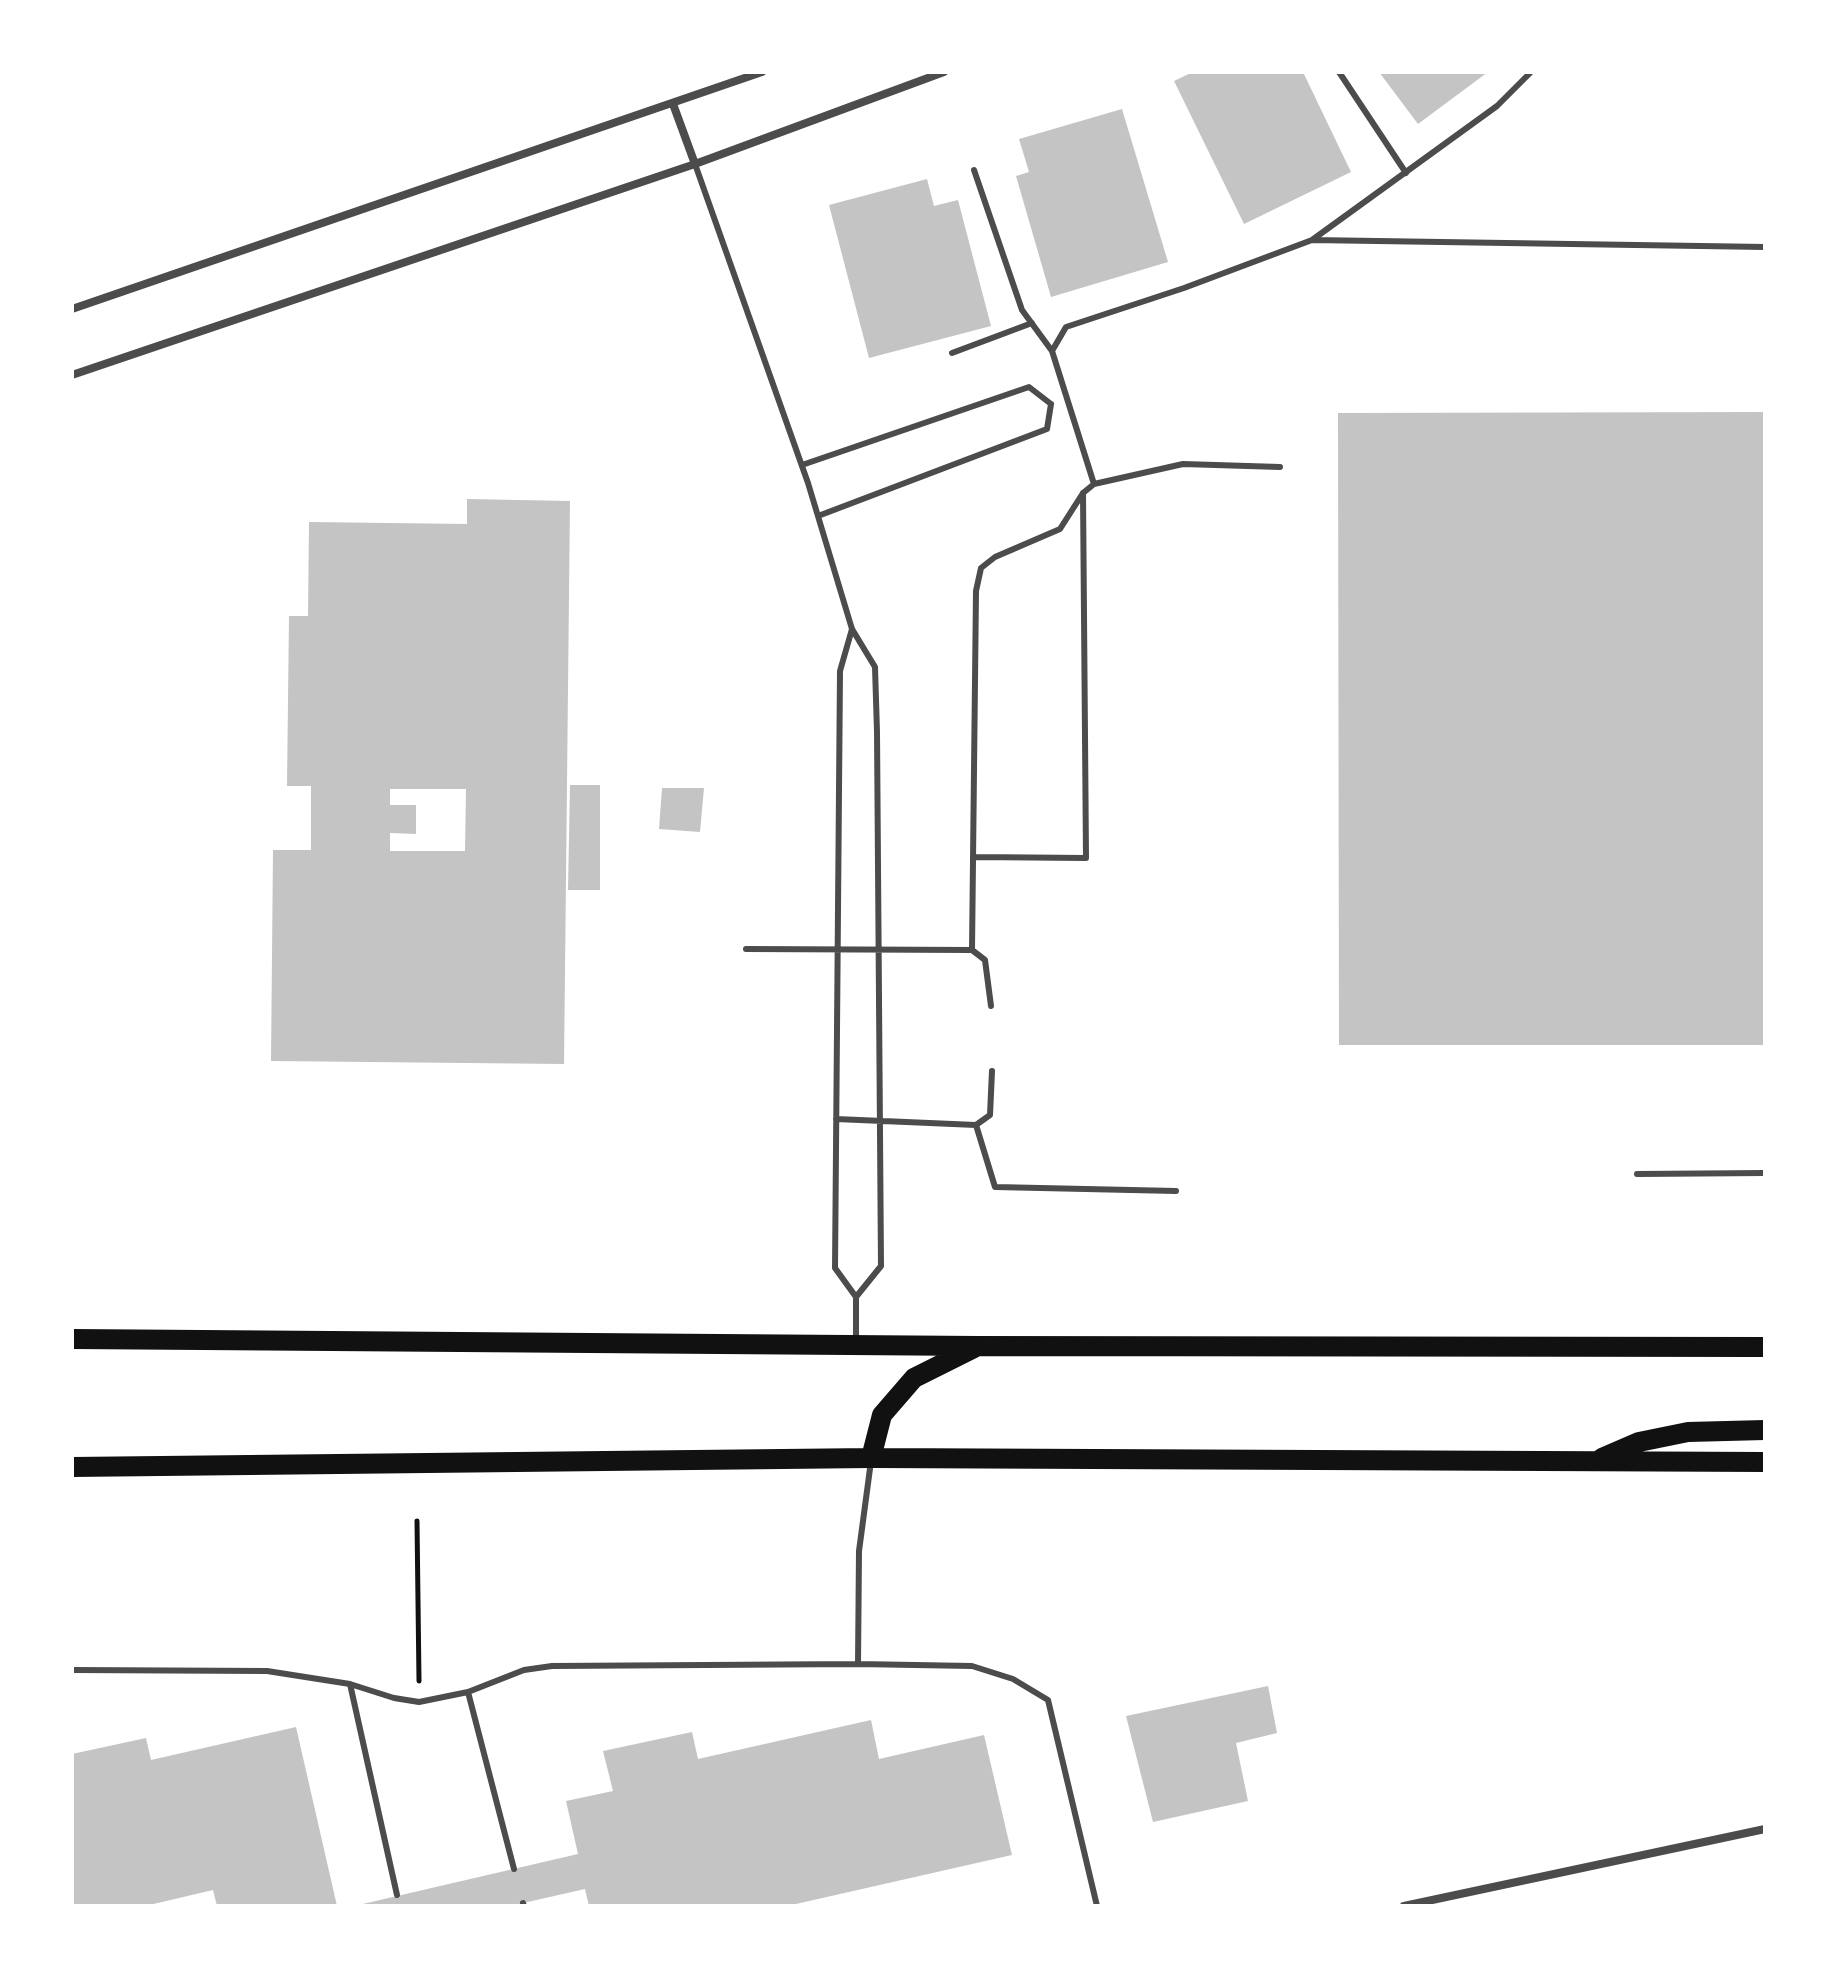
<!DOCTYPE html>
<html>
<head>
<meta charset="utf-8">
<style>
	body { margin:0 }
	#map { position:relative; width:1837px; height:1978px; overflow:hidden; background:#fff; font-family:"Work Sans",sans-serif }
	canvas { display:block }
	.frame { position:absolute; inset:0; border:74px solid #fff; pointer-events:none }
</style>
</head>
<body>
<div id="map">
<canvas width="1837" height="1978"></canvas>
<div class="frame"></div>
</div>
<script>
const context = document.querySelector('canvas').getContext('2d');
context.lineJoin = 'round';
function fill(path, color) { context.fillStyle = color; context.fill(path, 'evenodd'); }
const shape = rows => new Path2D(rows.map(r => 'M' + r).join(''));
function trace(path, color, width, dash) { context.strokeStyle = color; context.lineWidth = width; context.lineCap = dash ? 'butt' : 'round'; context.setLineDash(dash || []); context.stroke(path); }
fill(shape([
	[1193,72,1303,72,1351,172,1244,224,1174,81],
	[1379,72,1488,72,1418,124],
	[1122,109,1168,262,1051,297,1016,176,1029,172,1019,139],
	[927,179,934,206,958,200,991,326,869,358,829,205],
	[1765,412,1765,1045,1339,1045,1338,413],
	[467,499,570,501,564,1064,271,1061,273,850,311,850,311,786,287,786,289,616,308,616,309,522,467,524],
	[390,789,466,789,465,851,390,851,390,833,416,834,416,805,390,805],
	[570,785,600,785,600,890,568,890],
	[662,788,704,788,700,832,659,829],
	[1268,1686,1277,1733,1236,1743,1248,1801,1153,1822,1126,1716],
	[871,1720,879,1759,984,1735,1012,1855,787,1906,589,1906,585,1889,510,1906,354,1906,578,1854,566,1801,613,1791,603,1751,692,1732,698,1759],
	[296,1727,337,1906,217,1906,213,1890,145,1906,72,1906,72,1754,146,1738,151,1760]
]), '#c4c4c4');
trace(shape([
	[417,1521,419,1681]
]), '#111', 5);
trace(shape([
	[1339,72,1406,173],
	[695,164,808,483,852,629,875,667,877,732,881,1266,856,1297],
	[974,170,1022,310,1052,351],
	[1312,240,1765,247],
	[952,353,1032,323],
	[802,465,1029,387,1051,404],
	[1280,467,1183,464,1094,484,1052,351,1066,327,1184,288,1312,240,1497,106,1531,72],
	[818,516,1047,429,1051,404],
	[852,629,840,671,835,1268,856,1297,856,1341],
	[974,857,1086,858,1083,493],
	[746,949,972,950,985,960,991,1006],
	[972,950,976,591,981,568,995,557,1060,529,1083,493,1094,484],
	[836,1119,976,1125,990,1115,992,1071],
	[976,1125,995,1187,1176,1191],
	[1637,1174,1765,1173],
	[858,1664,859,1551,871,1461],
	[72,1670,267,1671,350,1684,394,1698,419,1702,468,1692,524,1670,552,1666,858,1664,972,1666,1013,1679,1048,1700,1097,1906],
	[350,1684,397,1895],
	[468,1692,514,1869],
	[523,1903,524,1906]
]), '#4c4c4c', 6);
trace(shape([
	[673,104,695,164],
	[72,309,762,72],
	[72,375,695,164,944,72],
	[1404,1906,1765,1829]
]), '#4c4c4c', 8);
trace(shape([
	[72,1339,978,1346,1765,1347],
	[871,1458,882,1415,914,1378,974,1348],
	[1602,1458,1639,1442,1688,1432,1765,1430],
	[72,1467,871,1458,1765,1462]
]), '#111', 20);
</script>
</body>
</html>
